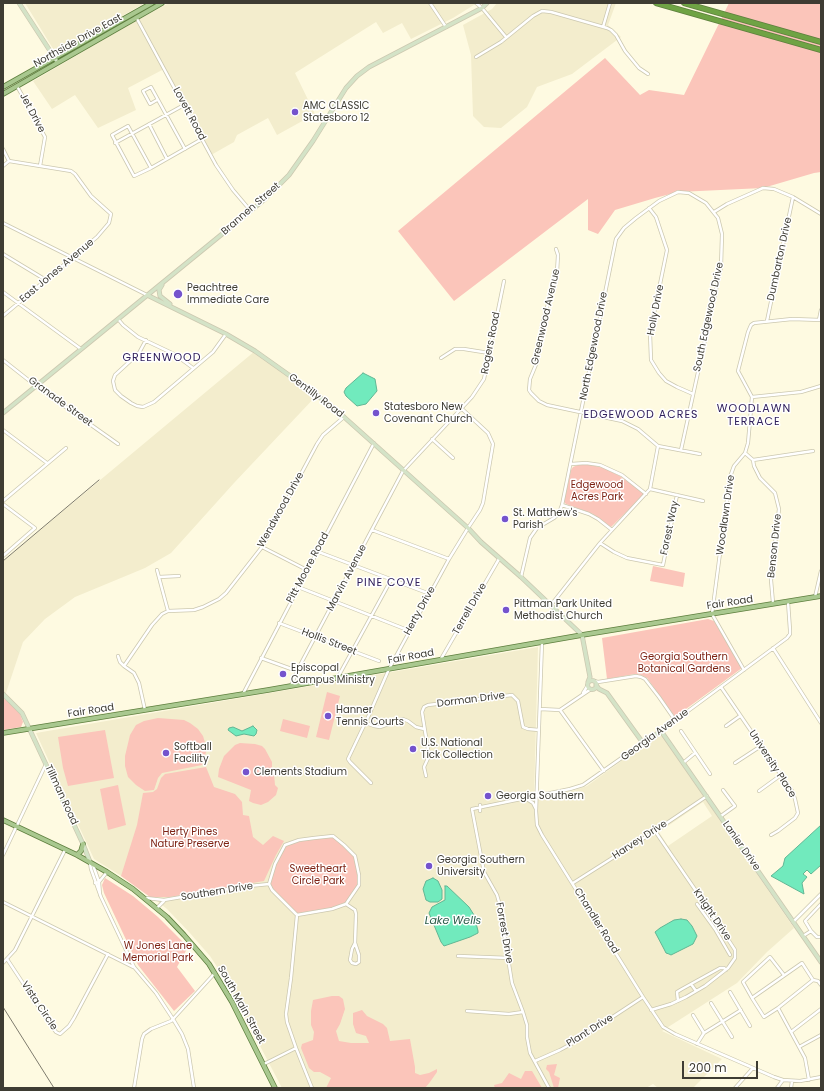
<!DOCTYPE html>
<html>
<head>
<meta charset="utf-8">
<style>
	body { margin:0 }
	#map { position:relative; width:824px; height:1091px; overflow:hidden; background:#fefae1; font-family:Poppins,sans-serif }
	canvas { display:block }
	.frame { position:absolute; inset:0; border:4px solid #3e3c33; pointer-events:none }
	.scale { position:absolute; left:682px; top:1061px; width:76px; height:18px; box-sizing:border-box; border:2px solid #3e3c33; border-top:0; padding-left:5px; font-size:12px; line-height:14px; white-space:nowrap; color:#3e3c33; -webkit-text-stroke:3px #fff; paint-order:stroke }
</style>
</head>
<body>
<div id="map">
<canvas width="824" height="1091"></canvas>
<div class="frame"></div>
<div class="scale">200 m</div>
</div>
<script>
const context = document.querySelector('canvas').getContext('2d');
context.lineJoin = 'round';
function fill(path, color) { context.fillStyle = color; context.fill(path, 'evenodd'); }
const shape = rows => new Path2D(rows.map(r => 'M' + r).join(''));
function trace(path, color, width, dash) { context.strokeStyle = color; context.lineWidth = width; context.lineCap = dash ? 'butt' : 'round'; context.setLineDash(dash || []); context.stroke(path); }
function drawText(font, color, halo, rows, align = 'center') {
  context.font = font + ' Poppins,sans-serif'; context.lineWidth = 3; context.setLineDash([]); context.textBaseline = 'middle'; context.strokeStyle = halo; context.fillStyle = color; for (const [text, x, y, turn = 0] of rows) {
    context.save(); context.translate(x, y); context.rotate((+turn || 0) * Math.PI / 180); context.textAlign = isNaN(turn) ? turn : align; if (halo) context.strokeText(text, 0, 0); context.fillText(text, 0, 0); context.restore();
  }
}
fill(shape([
	[25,3,145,3,59,52,55,52],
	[169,3,477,3,453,18,411,39,402,23,383,33,376,22,295,73,315,114,277,135,268,118,237,135,234,142,211,155,164,69,128,88,136,110,98,128,75,95,52,109,33,81,132,23],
	[497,3,616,3,608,25,621,37,572,74,537,87,527,107,501,128,484,127,473,116,471,55,463,25,492,9],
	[255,351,317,395,234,483,171,553,145,568,75,597,45,619,23,642,5,696,3,694,3,561],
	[538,647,534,798,572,791,587,786,660,733,794,928,767,952,737,983,662,1031,722,1059,693,1088,658,1088,653,1084,646,1088,282,1088,225,979,210,956,189,932,167,909,142,889,94,859,36,733],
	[703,802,712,816,668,846,659,832]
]), '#f3edcd');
fill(shape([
	[729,3,821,3,821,172,814,173,763,188,678,192,655,198,615,210,598,234,588,230,588,199,454,301,398,231,605,58,640,95,649,90,684,95],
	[578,465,591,465,604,468,620,476,642,492,644,494,643,496,611,527,593,514,566,504,564,502,571,470,573,467],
	[653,566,685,573,683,587,650,581],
	[708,619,714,621,742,668,675,717,647,678,641,675,635,674,607,679,602,638],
	[327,692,340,696,329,740,316,737],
	[3,698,10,703,20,714,23,722,21,727,3,730],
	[158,718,184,720,190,723,198,729,203,736,207,749,202,765,162,773,158,778,154,790,145,791,136,785,128,777,125,766,125,756,130,735,136,725,144,721],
	[283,719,310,726,307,738,280,731],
	[105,730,114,778,68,786,63,768,58,737],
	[240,743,255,744,262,746,265,749,272,762,272,770,274,774,275,785,278,788,276,795,268,802,261,805,253,803,249,801,251,790,218,777,219,769,224,756,235,745],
	[206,767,214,787,235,794,242,802,243,815,249,816,253,837,263,845,273,836,284,841,276,855,264,881,170,897,150,897,121,876,137,825,143,793,153,792,157,789,161,778,165,774],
	[118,785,126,825,108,830,100,789],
	[333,836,351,851,357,862,359,885,346,904,332,909,297,915,272,890,269,884,272,873,285,845,299,840],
	[105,878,133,896,158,917,188,947,177,967,195,991,174,1011,138,965,104,893,102,885],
	[332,996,339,996,343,999,345,1009,340,1024,336,1031,339,1041,351,1043,369,1043,366,1036,356,1033,353,1024,353,1013,362,1010,367,1016,383,1024,387,1028,390,1041,410,1039,415,1067,415,1073,420,1075,429,1073,437,1069,437,1072,430,1082,425,1088,326,1088,331,1078,320,1072,314,1072,309,1068,301,1048,302,1044,313,1040,314,1032,311,1025,311,1011,313,1000],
	[557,1064,554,1075,560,1078,558,1088,554,1088,549,1072,546,1069,547,1065],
	[525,1071,532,1071,542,1088,495,1088,494,1085,502,1083,509,1073,521,1079]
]), '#fbc5ba');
const water = shape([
	[363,373,375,379,377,391,366,404,357,406,346,396,344,392,346,388,363,373],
	[253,726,257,730,256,734,254,736,244,734,236,736,228,730,229,728,233,727,242,731,253,726],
	[821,825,821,865,811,874,807,870,803,874,807,877,802,883,804,894,771,876,783,866,785,858,821,825],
	[433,878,438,881,442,890,442,899,438,902,430,902,426,900,423,889,426,881,433,878],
	[445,886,447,886,469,907,474,915,478,931,478,933,470,937,444,946,441,942,429,913,432,907,445,900,445,886],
	[681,919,687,920,692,926,697,936,693,944,671,955,669,954,666,953,664,949,655,932,660,928,674,920,681,919]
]);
fill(water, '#71eabd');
trace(water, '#62b694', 1);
const street = shape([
	[430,3,446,27],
	[476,3,482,8,506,37],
	[136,17,216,165,233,190,250,210],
	[603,27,610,3],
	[476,57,501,42,533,16,542,11,551,12,607,28,611,30,616,35,625,51,639,68,648,74],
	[17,86,45,137,40,166],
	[157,100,150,104,143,91,151,87,185,149],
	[149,124,167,159],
	[115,143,184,105],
	[3,149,9,161],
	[3,166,9,161],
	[151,168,128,126,112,135,134,176,151,168,202,139],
	[649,208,656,217,667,250,650,333,651,360,659,373,666,381,677,387,693,394],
	[714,212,727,204,763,188,774,189,793,197,821,214],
	[3,223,147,295],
	[556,249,558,255,557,272,542,325,537,362,530,379,529,390,531,393,539,401,547,405,622,421,638,429,658,446,700,454],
	[3,254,46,280],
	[3,292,81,349],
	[3,316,97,237,109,223,111,214,91,196,75,174,71,171,9,161],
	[118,319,123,325,138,337,174,354,193,368],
	[819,320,821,310],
	[821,320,792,319,754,323,751,325,748,332,738,371,752,397,801,392,821,386],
	[767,321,793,197],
	[146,340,139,353,115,375,113,381,115,390,121,396,131,403,137,406,143,407,154,402,213,352,226,334],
	[441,358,455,349,464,349,489,353],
	[3,360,36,386,118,444],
	[3,430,47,463],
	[432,439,453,458],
	[745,453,753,460,754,466,760,478,775,493,779,509,771,580,773,603],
	[753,460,813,451],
	[571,464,586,463,600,465,622,475,646,494],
	[650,489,703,501],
	[3,501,66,448],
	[3,504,35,528,3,556],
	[562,505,589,514,598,519,612,530],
	[372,530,449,559],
	[600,543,614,552,627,558,663,565,677,495],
	[262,547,307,570],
	[316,551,430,594],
	[157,570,168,611],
	[159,577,179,576],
	[521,577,530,538,537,528,554,518,559,513,562,505,616,239,624,228,636,218,659,201,678,192,689,193,706,203,718,218,722,234,721,267,681,450],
	[298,587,410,631],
	[815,597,821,571],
	[551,605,600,543,650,489,658,446],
	[279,623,379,661],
	[542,642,536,811,537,825,542,835,643,997,663,1027,675,1034,774,1077,783,1080,800,1081,821,1077],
	[773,648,821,723],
	[118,656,120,662,124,666,134,673,139,683,145,710],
	[261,658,297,671],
	[441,659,499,559],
	[124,666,152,625,162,614,168,611,194,610,203,607,219,599,226,593,262,547,317,444,323,435,344,417],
	[744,670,712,614,730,477,734,466,745,453,748,443,752,397],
	[338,677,391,580],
	[594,681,598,682,636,676,641,677,645,679,659,697,675,720],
	[291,686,297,671,403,471,472,397,484,379,504,281],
	[721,687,781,775,792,791,795,799,798,813,795,818,778,831,771,835],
	[583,693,588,685],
	[243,694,374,443],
	[540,709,560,710],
	[560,710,604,771],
	[560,710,591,689],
	[366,723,374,726,380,727,403,719,408,721,416,727,424,729],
	[726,726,740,716],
	[661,731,787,638,790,634,790,630,788,602],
	[681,731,710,774],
	[683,763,695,753],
	[735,763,761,746],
	[426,776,424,767,429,756,422,712,424,707,428,705,512,695,518,701,523,727,528,729,539,730],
	[371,783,350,762,348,759,369,715,389,669,449,559,468,528,480,510,483,503,493,444,488,433,461,408],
	[759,791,781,775],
	[525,798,533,803,536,809],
	[480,805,480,811],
	[721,816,735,806,723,790],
	[3,855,46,764],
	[90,863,91,869,101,897,134,967,156,993,173,1019,215,973],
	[93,865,99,882,100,895],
	[95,883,99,882,107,872],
	[573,883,655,831,707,796],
	[146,898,164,900,240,887,269,884],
	[3,902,133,967],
	[346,904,355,910,356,914,355,943,352,949,350,960,352,963,356,964,359,962,359,955,355,943],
	[697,904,715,929,730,955],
	[821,904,805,921,811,931,817,937,821,937],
	[157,908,164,901],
	[297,915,272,890,269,884,275,864,285,845,299,840,314,838,333,836,344,845,355,856,359,875,359,885,346,904],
	[297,915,291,978,286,1014,287,1022,296,1048,312,1088],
	[297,915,332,909,346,904],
	[793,922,821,894],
	[803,936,811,931],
	[458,956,509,958],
	[7,959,50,1024,56,1032,60,1034,69,1026,74,1018,108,954],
	[3,963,15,950,65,850],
	[691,984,696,991],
	[730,992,750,1026],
	[752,998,743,982,770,957,784,975],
	[678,1001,677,992,682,989,720,968,724,968,726,970],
	[711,1003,732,1037],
	[778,1008,813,980],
	[651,1010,671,1004,686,997,705,986,728,968,735,958,735,950,707,907,655,831],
	[467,1011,509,1014,523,1012],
	[693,1015,704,1033],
	[791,1032,821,1009],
	[697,1044,704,1033,741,1010],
	[799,1047,821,1035],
	[535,1061,560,1050,573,1043,643,997],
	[264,1064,296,1048],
	[809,1080,805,1058,778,1008,764,1017,752,998,802,963,813,980,818,981,821,985],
	[134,1088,142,1039,144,1034,151,1029,171,1021,173,1019,182,1034,188,1049,194,1088],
	[549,1088,530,1053,527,1037,527,1025,523,1012,512,983,499,902,497,895,484,872,472,809,570,789,583,785,643,743],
	[735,1088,753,1068],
	[777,1088,783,1080],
	[791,1088,792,1081]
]);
const secondary = shape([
	[19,3,56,60],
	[162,285,159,290,160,296,170,304],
	[147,295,226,334,255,351,317,395,344,417,468,528,481,542,521,577,582,635,590,677,588,682],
	[3,413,265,199,289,175,313,141,346,88,357,76,369,67,482,8,487,3],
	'587.5 685a4.5 4.5 0 1 1 9 0a4.5 4.5 0 1 1-9 0Z',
	[596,685,599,689,607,693,643,743,661,731,821,962],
	[3,694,22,713,83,844,90,862]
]);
const primary = shape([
	[3,87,152,3],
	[3,94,162,3],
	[3,733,268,690,582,635,821,596],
	[3,820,77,855,107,872,133,889,167,917,184,935,209,964,232,1002,275,1088],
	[77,855,81,851,83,844]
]);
const highway = shape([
	[656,3,821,50],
	[684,3,821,42]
]);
trace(street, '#ccc8b0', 4);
trace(secondary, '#ccc8b0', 5);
trace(primary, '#5e7f3e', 5.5);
trace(highway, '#5e7f3e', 6);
trace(street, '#fff', 2.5);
trace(secondary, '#d4e3c7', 3.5);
trace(primary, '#a9c88f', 4);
trace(highway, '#6fa344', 4.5);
trace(shape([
	[3,561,99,480],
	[3,1007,54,1088]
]), '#7e7b6d', 1);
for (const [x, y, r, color] of [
	[295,112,4,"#7453cd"],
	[178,294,5,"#7453cd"],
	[376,413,4,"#7453cd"],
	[505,519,4,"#7453cd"],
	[506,610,4,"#7453cd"],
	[283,674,4,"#7453cd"],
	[328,716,4,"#7453cd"],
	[413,749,4,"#7453cd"],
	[166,753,4,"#7453cd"],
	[246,772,4,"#7453cd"],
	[488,796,4,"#7453cd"],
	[429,866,4,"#7453cd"]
]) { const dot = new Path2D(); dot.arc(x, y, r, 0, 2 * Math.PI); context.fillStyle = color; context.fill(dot); trace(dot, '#fff', 1.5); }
drawText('10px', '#3e3c33', '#fff', [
	["Northside Drive East",78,41,-29],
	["Jet Drive",32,113,62],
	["Lovett Road",189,114,62],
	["Brannen Street",251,209,-41],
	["Dumbarton Drive",780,259,-78],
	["East Jones Avenue",57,271,-40],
	["Holly Drive",656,310,-79],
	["Greenwood Avenue",546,317,-77],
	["South Edgewood Drive",709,317,-78],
	["Rogers Road",491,343,-79],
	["North Edgewood Drive",594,346,-79],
	["Gentilly Road",316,396,37],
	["Granade Street",60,402,36],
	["Wendwood Drive",281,510,-61],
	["Woodlawn Drive",726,515,-82],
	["Forest Way",670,528,-78],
	["Benson Drive",775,546,-84],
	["Pitt Moore Road",308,568,-62],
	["Marvin Avenue",347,578,-62],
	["Fair Road",730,603,-9],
	["Terrell Drive",470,609,-60],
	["Herty Drive",420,611,-61],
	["Hollis Street",329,642,21],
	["Fair Road",411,657,-10],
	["Dorman Drive",471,700,-7],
	["Fair Road",91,711,-9],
	["Georgia Avenue",655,735,-36],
	["University Place",772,764,57],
	["Tillman Road",61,795,65],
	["Harvey Drive",640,840,-33],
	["Lanier Drive",741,846,55],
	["Southern Drive",217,892,-9],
	["Knight Drive",712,915,56],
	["Chandler Road",596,921,58],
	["Forrest Drive",504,933,80],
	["South Main Street",241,1005,61],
	["Vista Circle",39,1006,56],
	["Plant Drive",590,1031,-32]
]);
drawText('10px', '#3e3c33', '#fff', [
	["AMC CLASSIC",303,106],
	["Statesboro 12",303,118],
	["Peachtree",187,288],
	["Immediate Care",187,300],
	["Statesboro New",384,407],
	["Covenant Church",384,419],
	["St. Matthew's",513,513],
	["Parish",513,525],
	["Pittman Park United",514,604],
	["Methodist Church",514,616],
	["Episcopal",291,668],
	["Campus Ministry",291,680],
	["Hanner",336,710],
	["Tennis Courts",336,722],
	["U.S. National",421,743],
	["Tick Collection",421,755],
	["Softball",174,747],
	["Facility",174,759],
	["Clements Stadium",254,772],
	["Georgia Southern",496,796],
	["Georgia Southern",437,860],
	["University",437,872]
], 'left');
drawText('10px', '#7e2415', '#fff', [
	["Edgewood",597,485],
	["Acres Park",597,497],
	["Georgia Southern",684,657],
	["Botanical Gardens",684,669],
	["Herty Pines",190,832],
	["Nature Preserve",190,844],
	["Sweetheart",318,869],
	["Circle Park",318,881],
	["W Jones Lane",158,946],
	["Memorial Park",158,958]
]);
context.letterSpacing = '1px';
drawText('11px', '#31215c', '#fff', [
	["GREENWOOD",162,358],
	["WOODLAWN",754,409],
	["TERRACE",754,422],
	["EDGEWOOD ACRES",641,415],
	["PINE COVE",389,583]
]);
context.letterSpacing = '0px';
drawText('italic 11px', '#295b48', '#fff', [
	["Lake Wells",453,921]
]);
</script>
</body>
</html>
